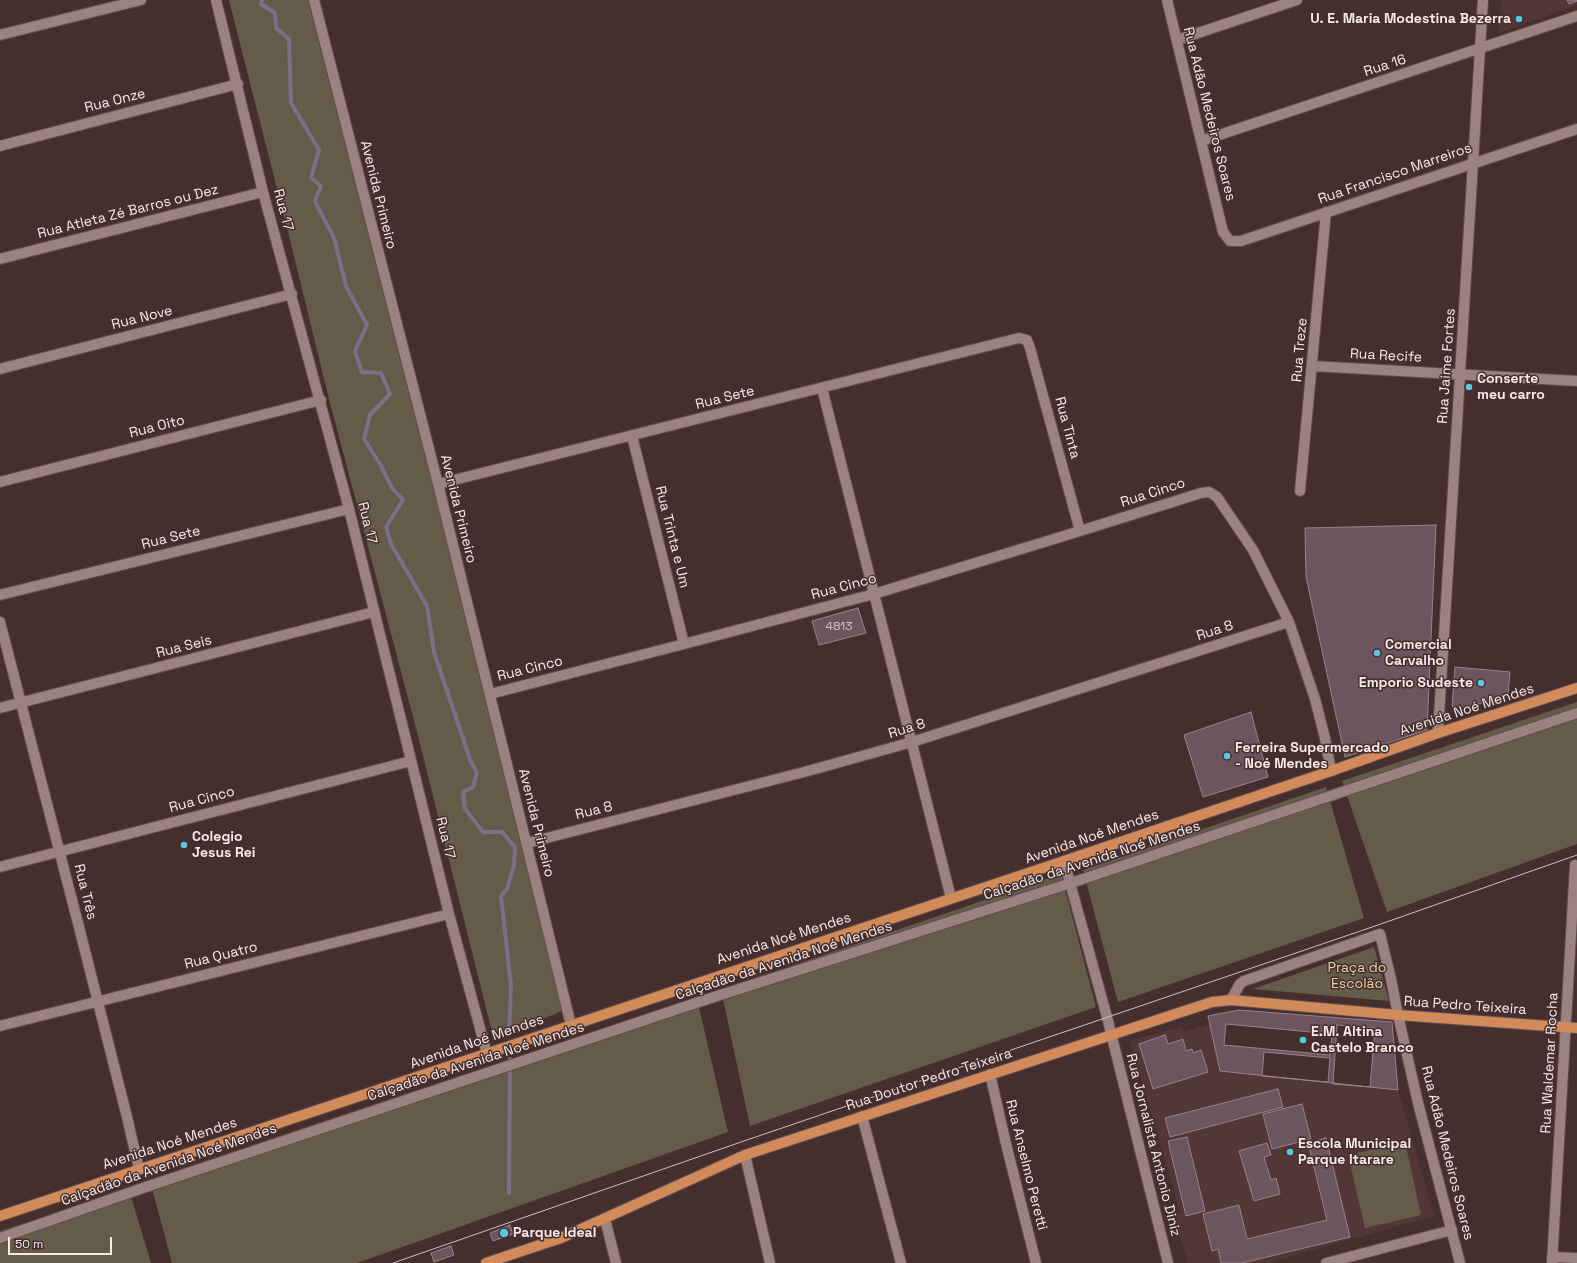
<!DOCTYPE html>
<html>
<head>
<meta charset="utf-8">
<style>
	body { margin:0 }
	#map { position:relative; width:1577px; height:1263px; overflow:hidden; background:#452f2e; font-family:"Space Grotesk",sans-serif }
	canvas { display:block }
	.scale { position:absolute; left:8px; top:1237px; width:104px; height:18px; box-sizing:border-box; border:2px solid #f8e9e9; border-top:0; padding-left:5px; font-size:12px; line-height:14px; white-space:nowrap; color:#f8e9e9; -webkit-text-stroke:3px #452f2e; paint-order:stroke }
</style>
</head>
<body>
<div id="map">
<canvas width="1577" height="1263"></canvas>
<div class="scale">50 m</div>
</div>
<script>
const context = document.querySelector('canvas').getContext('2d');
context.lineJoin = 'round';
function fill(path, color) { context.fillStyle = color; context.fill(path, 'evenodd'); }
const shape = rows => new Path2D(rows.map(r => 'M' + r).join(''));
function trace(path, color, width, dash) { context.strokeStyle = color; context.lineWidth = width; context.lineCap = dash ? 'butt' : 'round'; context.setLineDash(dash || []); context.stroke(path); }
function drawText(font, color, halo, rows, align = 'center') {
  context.font = font + ' "Space Grotesk",sans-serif'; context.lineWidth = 3; context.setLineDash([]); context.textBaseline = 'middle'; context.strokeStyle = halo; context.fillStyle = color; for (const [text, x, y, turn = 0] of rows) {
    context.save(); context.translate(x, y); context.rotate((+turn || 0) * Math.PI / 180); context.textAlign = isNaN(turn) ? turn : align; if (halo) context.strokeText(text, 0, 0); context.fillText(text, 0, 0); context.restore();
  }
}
fill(shape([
	[1501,0,1577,0,1577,5,1499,33],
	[1210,1024,1220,1071,1398,1090,1434,1216,1267,1263,1188,1263,1174,1215,1180,1212,1130,1041,1182,1026,1184,1032]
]), '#533736');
fill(shape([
	[229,0,308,0,434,491,564,1010,494,1040,417,732,329,399,288,232],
	[1577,702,1577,844,1387,912,1342,781],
	[1326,787,1364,918,1118,1002,1083,870],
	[1061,874,1096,1007,750,1126,721,990],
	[1374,947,1389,1001,1253,989],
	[697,999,728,1132,357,1263,172,1263,150,1181],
	[1405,1142,1421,1215,1365,1228,1348,1155],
	[129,1190,151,1263,0,1263,0,1231]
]), '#645c49');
trace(shape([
	[262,0,261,4,275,13,276,28,289,39,291,103,319,150,311,178,321,186,315,201,334,238,346,286,367,325,355,351,362,372,381,373,390,394,370,415,364,439,380,464,392,488,403,500,386,527,391,544,427,606,434,652,471,762,477,773,473,787,463,792,465,809,483,832,502,832,515,847,514,865,507,889,501,896,511,986,509,1034],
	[509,1193,510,1059]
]), '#7f6e88', 4);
const building = shape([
	[1567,0,1577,0,1577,1,1569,4,1567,0],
	[1436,525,1427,730,1345,757,1306,577,1305,528,1436,525],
	[858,608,866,633,819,645,812,621,858,608],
	[1455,667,1510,672,1508,694,1461,710,1452,706,1455,667],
	[1251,712,1268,777,1203,797,1184,735,1251,712],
	[1239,1010,1392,1022,1398,1090,1220,1071,1208,1016,1239,1010],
	[1226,1024,1332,1034,1330,1055,1224,1045,1226,1024],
	[1337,1025,1375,1028,1370,1087,1333,1084,1337,1025],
	[1165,1035,1168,1044,1183,1039,1186,1051,1192,1049,1193,1053,1201,1050,1208,1072,1153,1089,1139,1044,1165,1035],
	[1264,1052,1330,1058,1328,1082,1262,1076,1264,1052],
	[1278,1089,1283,1107,1170,1137,1165,1118,1278,1089],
	[1302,1104,1311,1139,1272,1149,1263,1114,1302,1104],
	[1187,1137,1205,1211,1186,1216,1168,1141,1187,1137],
	[1326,1138,1350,1237,1242,1263,1221,1263,1218,1249,1212,1251,1203,1214,1239,1205,1247,1239,1327,1220,1308,1143,1326,1138],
	[1267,1143,1271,1155,1264,1157,1271,1180,1276,1178,1280,1194,1254,1201,1239,1151,1267,1143],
	[510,1225,513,1234,493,1241,490,1233,510,1225],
	[451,1246,454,1255,434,1262,431,1253,451,1246]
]);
fill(building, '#6b555f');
trace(building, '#99828d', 1);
const minor = shape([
	[216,0,263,192,349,509,449,914,487,1054],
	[314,0,438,484,571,1025],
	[1167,0,1223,232,1230,241,1241,241,1577,129],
	[0,35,141,0],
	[1177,40,1297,0],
	[1201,141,1577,16],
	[0,146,238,84],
	[0,259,263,192],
	[1312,366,1577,381],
	[0,369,292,294],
	[822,388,951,898],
	[632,436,684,644],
	[0,482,321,400],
	[438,484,1019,338,1027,340,1030,348,1080,531],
	[1300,491,1326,212],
	[0,595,349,509],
	[0,622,80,931,127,1117,139,1169],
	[490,694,684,644,874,594,1080,531,1201,493,1209,492,1217,497,1253,550,1289,622,1315,699,1325,738,1331,771],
	[0,708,374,612],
	[1438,733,1483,0],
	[527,843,808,771,912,742,1289,622],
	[1064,861,1107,1017,1168,1263],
	[0,867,411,761],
	[1231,1000,1240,984,1244,981,1380,934,1391,979,1398,1015,1418,1103,1460,1263],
	[0,1026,449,914],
	[990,1074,1007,1148,1036,1263],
	[862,1116,901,1263],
	[745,1155,770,1263],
	[605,1219,616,1263],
	[0,1238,143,1188,708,999,1071,883,1577,713],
	[1552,1257,1577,1258],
	[1326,1263,1452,1230],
	[1552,1263,1575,865]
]);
const major = shape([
	[0,1216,1064,861,1331,771,1438,733,1577,688],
	[486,1263,561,1238,745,1155,1212,1002,1231,1000,1398,1015,1577,1028]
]);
trace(minor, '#604e4d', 12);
trace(major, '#604e4d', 12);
trace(minor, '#9b8280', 10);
trace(major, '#d28a5a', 10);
trace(shape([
	[393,1263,741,1142,1378,925,1577,855]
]), '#cebdbd', 1);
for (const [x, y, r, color] of [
	[1519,19,4,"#57c9e2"],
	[1469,387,4,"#57c9e2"],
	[1377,653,4,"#57c9e2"],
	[1481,683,4,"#57c9e2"],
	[1227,756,4,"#57c9e2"],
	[184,845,4,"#57c9e2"],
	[1303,1040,4,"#57c9e2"],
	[1290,1152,4,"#57c9e2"],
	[504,1233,5,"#57c9e2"]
]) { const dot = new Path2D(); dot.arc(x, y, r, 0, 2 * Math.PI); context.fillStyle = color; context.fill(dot); trace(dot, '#452f2e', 1.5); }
drawText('12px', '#d5c4c6', null, [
	["4813",839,627]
]);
drawText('bold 14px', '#f8e9e9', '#452f2e', [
	["U. E. Maria Modestina Bezerra",1511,19,"right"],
	["Conserte",1477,379],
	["meu carro",1477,395],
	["Comercial",1385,645],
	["Carvalho",1385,661],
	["Emporio Sudeste",1473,683,"right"],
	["Ferreira Supermercado",1235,748],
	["- Noé Mendes",1235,764],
	["Colegio",192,837],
	["Jesus Rei",192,853],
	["E.M. Altina",1311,1032],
	["Castelo Branco",1311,1048],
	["Escola Municipal",1298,1144],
	["Parque Itarare",1298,1160],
	["Parque Ideal",513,1233]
], 'left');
drawText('14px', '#f8e9e9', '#452f2e', [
	["Rua 16",1385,66,-18],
	["Rua Onze",115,101,-14],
	["Rua Adão Medeiros Soares",1209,114,76],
	["Rua Francisco Marreiros",1395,174,-19],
	["Avenida Primeiro",378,195,76],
	["Rua 17",283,210,75],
	["Rua Atleta Zé Barros ou Dez",128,212,-14],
	["Rua Nove",142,318,-14],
	["Rua Treze",1300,350,-85],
	["Rua Recife",1386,356,3],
	["Rua Jaime Fortes",1447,366,-86],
	["Rua Sete",725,398,-14],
	["Rua Oito",157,427,-14],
	["Rua Tinta",1067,428,75],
	["Rua Cinco",1153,493,-18],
	["Avenida Primeiro",458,509,76],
	["Rua 17",367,523,76],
	["Rua Trinta e Um",672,537,76],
	["Rua Sete",171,538,-14],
	["Rua Cinco",844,587,-15],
	["Rua 8",1215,631,-18],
	["Rua Seis",184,647,-14],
	["Rua Cinco",530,669,-14],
	["Avenida Noé Mendes",1467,710,-18],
	["Rua 8",907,729,-17],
	["Rua Cinco",202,800,-15],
	["Rua 8",594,811,-14],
	["Avenida Primeiro",536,823,76],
	["Avenida Noé Mendes",1092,837,-19],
	["Rua 17",445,838,76],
	["Calçadão da Avenida Noé Mendes",1092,861,-18],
	["Rua Três",85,892,76],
	["Avenida Noé Mendes",784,939,-18],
	["Rua Quatro",221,956,-14],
	["Calçadão da Avenida Noé Mendes",784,961,-18],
	["Rua Pedro Teixeira",1465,1006,4],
	["Avenida Noé Mendes",477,1042,-19],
	["Calçadão da Avenida Noé Mendes",476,1062,-18],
	["Rua Waldemar Rocha",1550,1063,-87],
	["Rua Doutor Pedro Teixeira",929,1080,-18],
	["Avenida Noé Mendes",170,1144,-18],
	["Rua Jornalista Antonio Diniz",1153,1145,76],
	["Rua Adão Medeiros Soares",1447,1153,76],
	["Calçadão da Avenida Noé Mendes",169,1165,-19],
	["Rua Anselmo Peretti",1026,1165,76]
]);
drawText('14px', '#e7d19a', '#452f2e', [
	["Praça do",1357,968],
	["Escolão",1357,984]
]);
</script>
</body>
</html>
